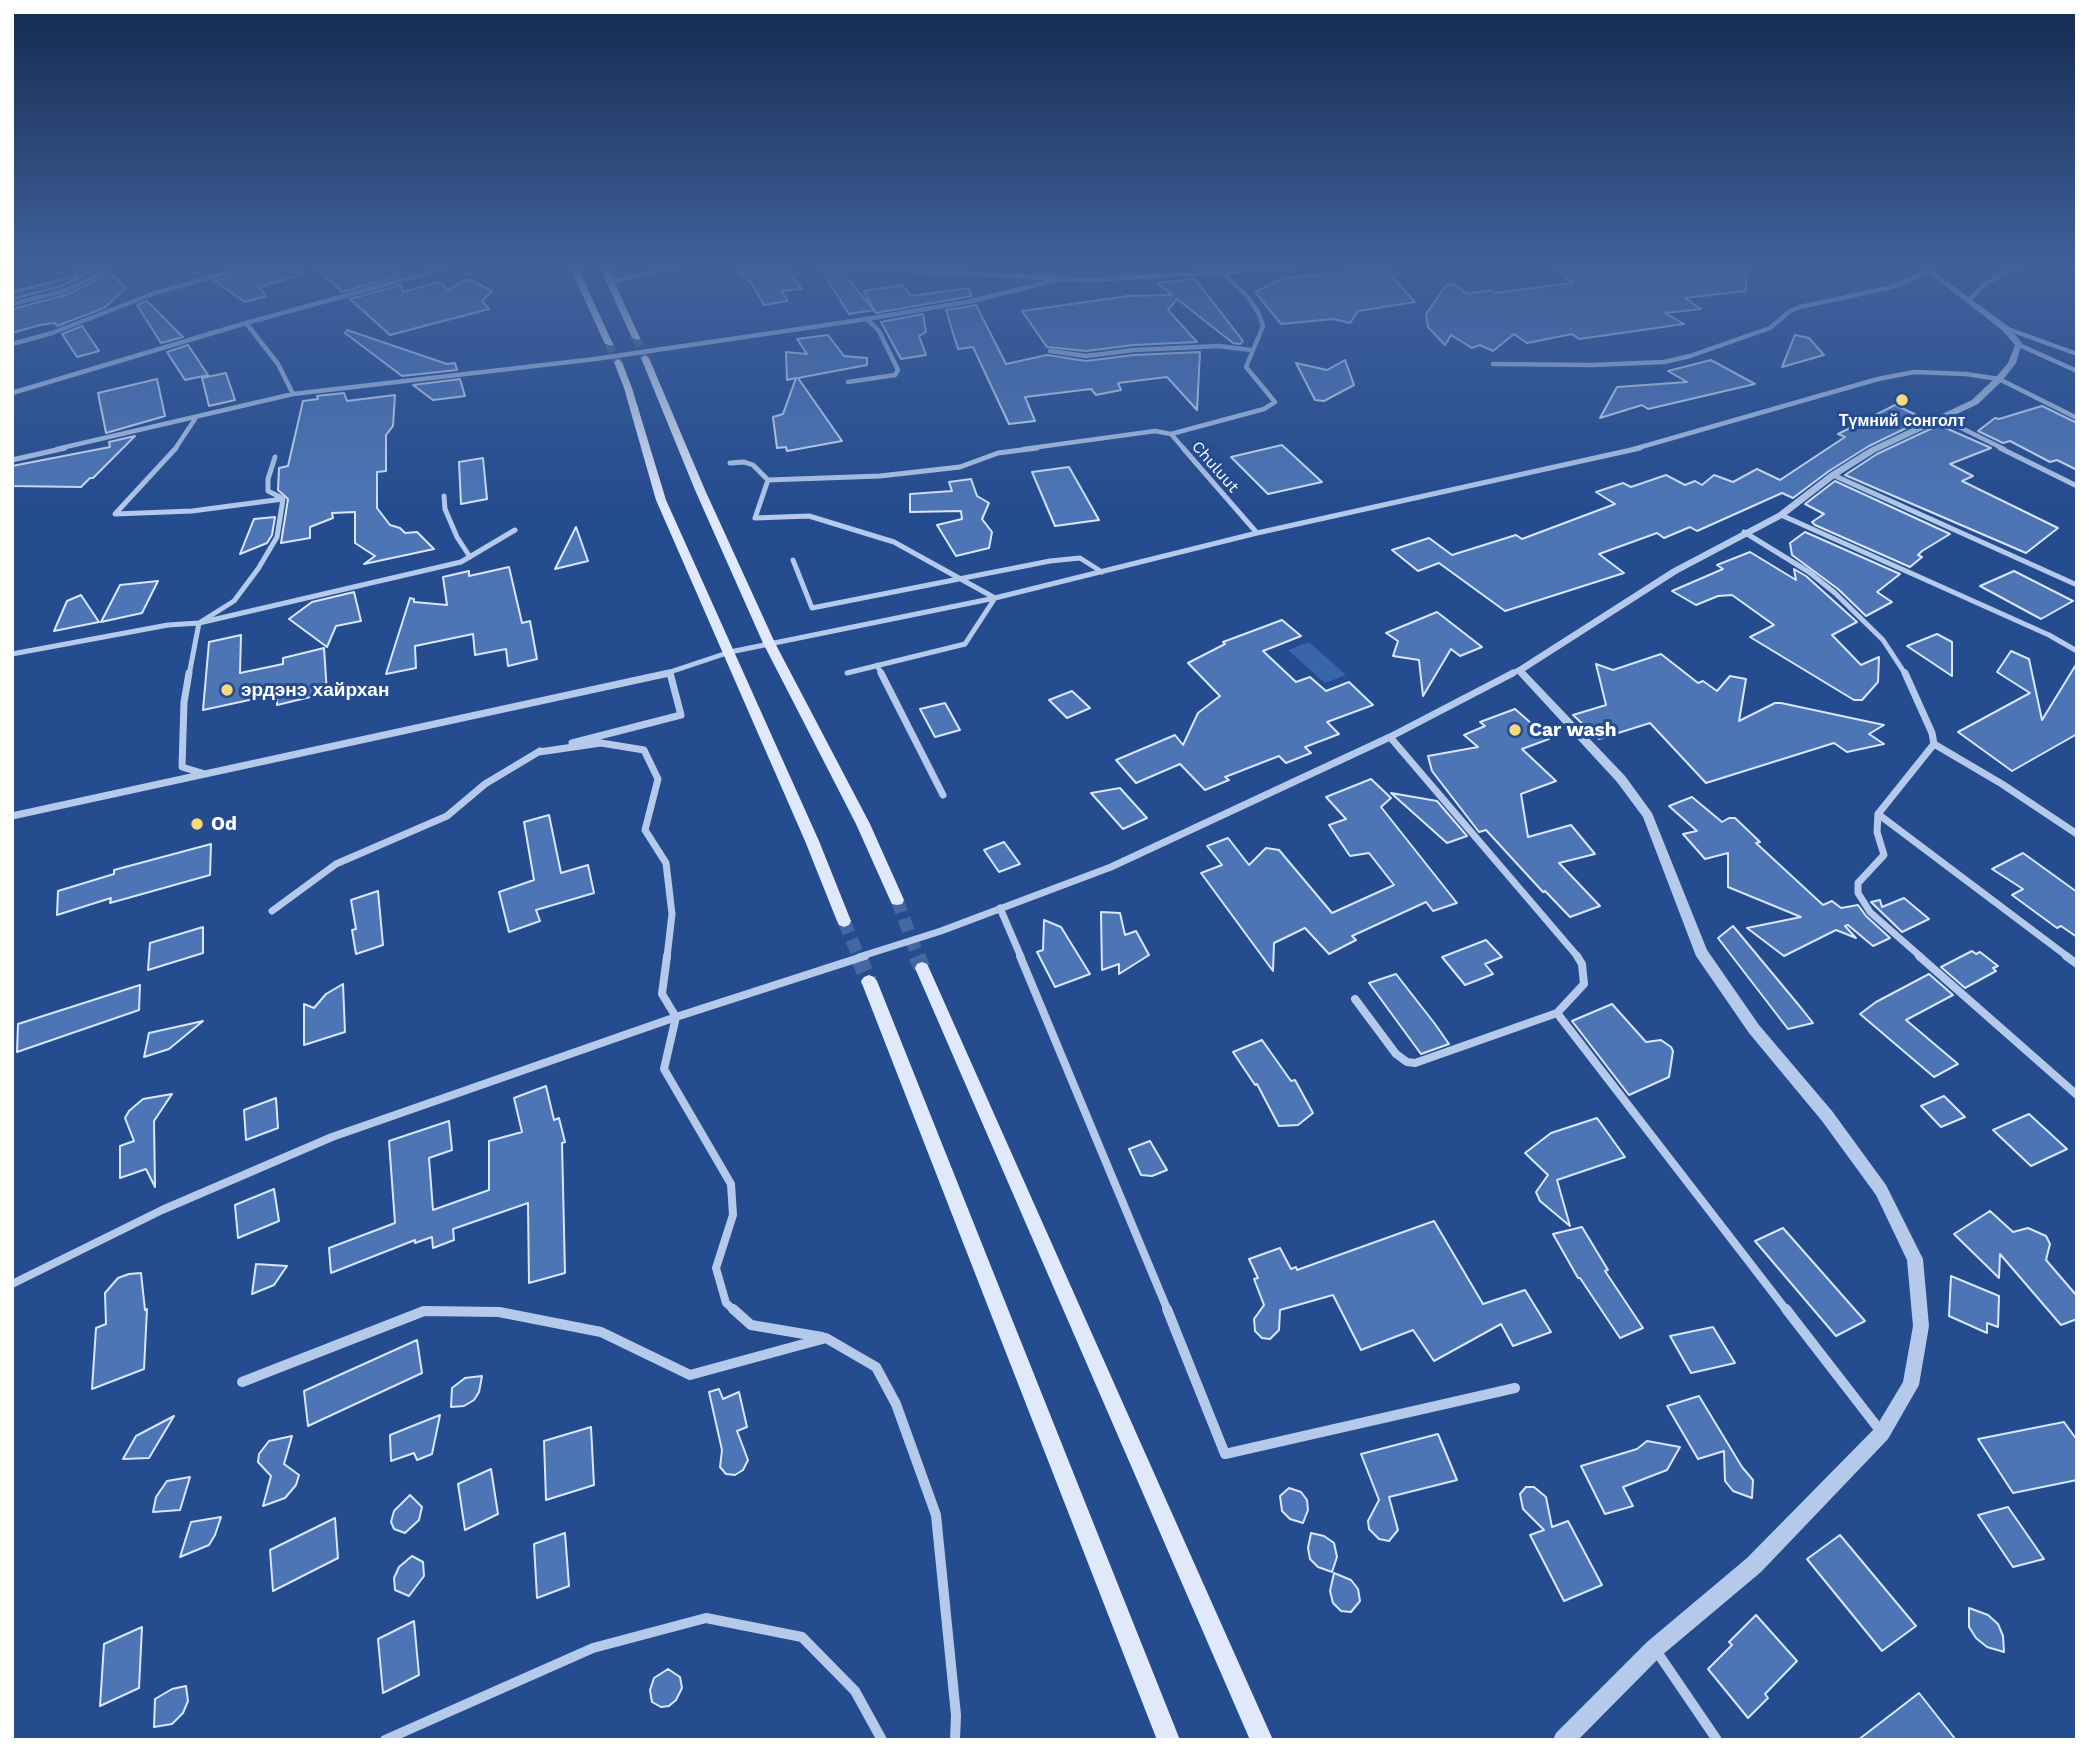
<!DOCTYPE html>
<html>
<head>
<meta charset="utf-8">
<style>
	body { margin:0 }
	#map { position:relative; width:2089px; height:1752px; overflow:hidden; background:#254c8f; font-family:"Work Sans",sans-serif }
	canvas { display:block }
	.frame { position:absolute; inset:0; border:14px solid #fff; pointer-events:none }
</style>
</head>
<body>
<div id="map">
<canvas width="2089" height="1752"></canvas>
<div class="frame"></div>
</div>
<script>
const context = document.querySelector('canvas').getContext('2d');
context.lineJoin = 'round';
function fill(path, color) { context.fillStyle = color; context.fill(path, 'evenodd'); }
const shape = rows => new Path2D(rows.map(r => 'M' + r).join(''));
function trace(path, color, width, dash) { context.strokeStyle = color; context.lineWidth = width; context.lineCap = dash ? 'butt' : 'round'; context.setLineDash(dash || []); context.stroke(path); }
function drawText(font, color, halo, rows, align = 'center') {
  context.font = font + ' "Work Sans",sans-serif'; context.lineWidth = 6; context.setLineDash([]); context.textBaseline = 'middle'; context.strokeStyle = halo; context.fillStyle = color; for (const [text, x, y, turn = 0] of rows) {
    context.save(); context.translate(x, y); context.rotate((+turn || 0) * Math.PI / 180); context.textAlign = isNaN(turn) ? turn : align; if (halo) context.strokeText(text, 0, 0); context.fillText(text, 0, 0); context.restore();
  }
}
fill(shape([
	[1309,642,1346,675,1325,683,1288,650]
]), '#3965ac');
const building = shape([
	[76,268,99,268,62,286,12,299,12,292,77,276,76,268],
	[248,268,303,268,304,274,259,287,266,296,245,302,215,281,244,273,248,268],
	[316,268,389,268,399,276,342,292,316,268],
	[736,268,784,268,802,289,781,291,788,301,764,305,752,284,736,268],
	[820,268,839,268,874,310,864,291,902,285,911,296,968,288,972,296,876,313,874,310,849,314,820,268],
	[1555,268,1652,268,1657,272,1701,268,1746,268,1746,291,1685,298,1701,309,1665,313,1684,324,1579,339,1572,334,1527,343,1514,334,1493,351,1480,345,1472,348,1451,335,1445,345,1428,327,1426,314,1447,284,1456,286,1468,294,1491,290,1495,293,1573,283,1555,268],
	[1385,269,1415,302,1358,311,1350,323,1334,319,1281,324,1255,292,1284,278,1385,269],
	[109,272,126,288,104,308,57,326,55,323,40,325,12,333,12,309,66,295,100,279,109,272],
	[1195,279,1243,341,1240,344,1233,343,1177,299,1168,310,1197,342,1134,345,1086,351,1047,347,1022,311,1128,296,1172,295,1157,283,1195,279],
	[465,280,470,280,492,291,482,301,489,309,390,335,350,299,401,285,403,292,440,282,448,290,465,280],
	[147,301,183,337,161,343,137,305,147,301],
	[976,305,1006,364,1047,355,1086,361,1134,355,1200,352,1197,410,1167,377,1118,383,1121,390,1096,395,1091,389,1025,397,1035,421,1009,424,973,347,958,349,946,310,976,305],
	[923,314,926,332,919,336,926,355,901,359,881,322,923,314],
	[82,326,99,351,77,357,62,334,82,326],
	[347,330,447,364,455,363,457,370,402,376,345,333,347,330],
	[828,335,844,356,867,358,867,365,798,378,842,441,787,451,786,447,777,448,773,417,783,414,796,378,787,380,786,352,807,354,797,339,828,335],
	[1795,335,1809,338,1824,355,1782,367,1795,335],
	[188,345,208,375,185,380,167,352,188,345],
	[1345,360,1354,385,1324,401,1315,400,1296,363,1327,370,1345,360],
	[1711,360,1755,384,1648,409,1642,405,1600,418,1617,387,1687,382,1668,371,1711,360],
	[226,373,235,400,209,406,202,378,226,373],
	[157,379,165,416,106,433,98,393,157,379],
	[460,379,465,396,433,400,413,385,460,379],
	[344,393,347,401,395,395,393,426,386,435,386,471,377,472,377,508,390,525,400,528,405,533,417,532,434,549,364,564,375,556,355,543,355,512,332,513,333,518,310,527,310,538,281,543,288,499,278,490,279,468,288,466,303,401,318,399,317,396,344,393],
	[1895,405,1925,419,1869,446,1829,471,1793,498,1782,493,1697,531,1690,527,1664,538,1657,533,1599,554,1624,573,1505,611,1439,563,1418,571,1392,550,1429,538,1452,555,1516,535,1522,539,1615,504,1596,492,1623,483,1631,487,1666,475,1685,485,1695,481,1702,485,1714,475,1733,482,1757,469,1780,480,1845,437,1838,434,1895,405],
	[2042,406,2077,423,2077,470,2057,460,2050,462,2010,441,2003,443,1978,431,1995,418,1999,419,2042,406],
	[1939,425,1991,448,1950,464,1973,476,1962,481,2058,528,2026,553,1845,475,1877,454,1939,425],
	[135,436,93,478,90,478,81,487,12,486,12,466,110,447,109,442,135,436],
	[1282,445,1322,482,1268,494,1231,457,1282,445],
	[483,458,487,499,461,504,459,462,483,458],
	[1069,467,1099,520,1055,526,1032,472,1069,467],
	[971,479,977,496,989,503,982,519,992,532,989,548,956,556,937,525,962,519,961,511,910,512,910,494,952,491,949,482,971,479],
	[1835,481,1950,534,1922,551,1918,555,1922,557,1910,567,1815,525,1812,522,1824,514,1805,504,1835,481],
	[275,517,272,535,267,543,240,554,254,519,275,517],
	[576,527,588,561,555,569,576,527],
	[1805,532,1900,574,1877,592,1892,602,1866,616,1838,589,1792,555,1790,543,1805,532],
	[1750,552,1796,580,1794,569,1806,576,1857,622,1832,635,1861,665,1879,657,1878,682,1862,700,1854,700,1750,637,1774,625,1732,595,1718,596,1696,605,1672,591,1723,569,1717,565,1750,552],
	[509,567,522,623,530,621,537,659,508,666,506,649,475,655,473,634,415,646,416,668,386,674,410,598,414,599,414,602,447,605,443,577,469,571,469,576,509,567],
	[2014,571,2073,601,2041,619,1980,586,2014,571],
	[158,581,142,613,101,622,120,585,158,581],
	[354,592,361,621,336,626,327,647,289,619,312,602,354,592],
	[81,595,99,622,54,631,67,601,81,595],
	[1437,612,1482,647,1460,656,1451,649,1423,696,1419,660,1393,656,1398,641,1386,633,1437,612],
	[1282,620,1301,636,1263,651,1296,682,1310,677,1326,691,1349,682,1373,705,1327,722,1339,734,1305,747,1311,753,1286,763,1279,756,1225,777,1229,780,1205,790,1180,764,1136,783,1116,760,1175,735,1183,745,1198,713,1220,696,1188,663,1225,644,1223,642,1282,620],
	[1937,634,1952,642,1952,676,1907,646,1937,634],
	[241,635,240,673,283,664,283,658,324,648,327,693,277,705,277,694,203,710,209,642,241,635],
	[2011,651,2029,659,2042,720,2077,663,2077,734,2012,771,1958,732,2030,693,1997,672,2011,651],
	[1661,654,1698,683,1703,681,1717,691,1730,676,1746,679,1739,721,1775,703,1781,703,1884,725,1869,734,1884,744,1847,752,1834,743,1706,783,1650,723,1599,739,1573,715,1606,705,1596,664,1613,670,1661,654],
	[1072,691,1090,708,1067,718,1049,700,1072,691],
	[945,703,960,730,935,737,920,709,945,703],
	[1515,709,1549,739,1522,749,1556,781,1521,794,1528,837,1571,825,1595,854,1559,863,1600,906,1570,917,1545,891,1543,892,1486,830,1479,832,1432,771,1428,756,1478,747,1464,735,1485,726,1480,722,1515,709],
	[1371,779,1391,798,1381,807,1457,903,1433,911,1426,902,1352,936,1356,940,1329,954,1305,928,1274,943,1273,971,1201,873,1222,865,1207,846,1228,838,1249,865,1266,848,1279,850,1332,913,1394,885,1369,853,1350,856,1329,825,1346,819,1326,797,1371,779],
	[1120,788,1147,818,1123,829,1091,793,1120,788],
	[1391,793,1437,801,1467,836,1447,843,1391,793],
	[1692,797,1722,822,1729,818,1735,818,1760,842,1756,843,1823,905,1832,901,1841,908,1858,905,1866,916,1890,938,1873,946,1848,925,1845,926,1856,938,1836,930,1784,956,1747,928,1801,917,1728,887,1728,853,1705,859,1683,834,1697,831,1669,806,1692,797],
	[549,815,561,873,588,865,594,893,536,910,540,921,509,932,499,892,534,880,524,822,549,815],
	[1004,842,1020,864,999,872,984,850,1004,842],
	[211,844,210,875,110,903,111,898,57,915,58,891,114,874,114,870,211,844],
	[2023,853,2077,892,2077,937,2061,926,2057,928,2012,895,2023,889,1992,869,2023,853],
	[378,891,383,945,356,954,352,930,356,929,351,900,378,891],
	[1904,898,1929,919,1902,932,1871,902,1880,900,1882,907,1904,898],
	[1101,912,1120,913,1125,935,1136,931,1149,955,1119,974,1119,964,1102,970,1101,912],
	[1044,920,1061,927,1090,974,1055,987,1037,952,1043,950,1044,920],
	[1733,926,1802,1009,1813,1023,1788,1029,1718,938,1733,926],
	[203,927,203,953,148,970,150,943,203,927],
	[1486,940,1502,957,1485,964,1493,974,1465,985,1442,957,1486,940],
	[1972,951,1976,954,1980,952,1998,966,1993,968,1996,971,1965,988,1941,967,1972,951],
	[1396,974,1435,1024,1449,1044,1421,1054,1369,983,1396,974],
	[1929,974,1953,995,1906,1020,1958,1064,1934,1077,1860,1014,1876,1002,1929,974],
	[343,984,345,1032,304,1045,304,1004,314,1008,326,994,343,984],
	[140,985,139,1010,17,1052,18,1024,140,985],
	[1612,1004,1646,1042,1661,1040,1671,1047,1673,1051,1669,1077,1629,1095,1572,1021,1612,1004],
	[203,1021,169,1049,144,1057,149,1033,203,1021],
	[1262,1040,1291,1081,1295,1080,1313,1113,1298,1125,1279,1126,1257,1084,1255,1085,1233,1052,1262,1040],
	[546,1086,554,1120,559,1118,565,1142,562,1143,565,1273,529,1283,528,1203,453,1229,454,1240,433,1248,432,1237,415,1243,415,1240,331,1273,329,1248,395,1223,389,1141,449,1121,452,1150,429,1158,433,1210,489,1190,489,1141,522,1132,514,1098,546,1086],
	[172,1094,154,1121,155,1187,146,1169,120,1178,120,1146,134,1141,125,1118,129,1111,143,1099,172,1094],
	[1944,1096,1965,1117,1941,1127,1921,1106,1944,1096],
	[276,1098,278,1128,246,1140,244,1110,276,1098],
	[2029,1114,2067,1149,2031,1166,1993,1130,2029,1114],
	[1597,1118,1625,1157,1557,1180,1570,1226,1540,1201,1536,1192,1548,1175,1525,1153,1551,1133,1597,1118],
	[1150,1141,1167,1170,1152,1176,1141,1175,1129,1149,1150,1141],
	[274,1189,279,1221,238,1238,235,1205,274,1189],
	[1990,1211,2013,1232,2028,1228,2046,1236,2050,1244,2046,1260,2077,1296,2077,1319,2061,1325,2000,1254,1999,1278,1954,1234,1990,1211],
	[1434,1221,1483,1304,1525,1290,1551,1332,1513,1346,1501,1324,1434,1361,1413,1330,1361,1350,1333,1295,1280,1310,1279,1330,1270,1339,1262,1338,1255,1331,1254,1319,1264,1305,1254,1279,1258,1278,1249,1259,1280,1248,1291,1269,1296,1267,1297,1270,1434,1221],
	[1582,1227,1608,1270,1605,1271,1643,1328,1620,1338,1580,1278,1578,1278,1553,1234,1582,1227],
	[1783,1228,1865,1321,1836,1336,1755,1241,1783,1228],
	[256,1264,287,1266,274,1285,252,1294,256,1264],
	[141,1273,145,1310,147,1309,144,1369,92,1389,96,1328,106,1324,105,1293,118,1278,129,1274,141,1273],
	[1951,1276,1999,1296,1998,1327,1987,1323,1987,1333,1949,1316,1951,1276],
	[1713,1327,1735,1363,1691,1373,1670,1336,1713,1327],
	[417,1340,422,1373,308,1426,304,1391,417,1340],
	[482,1376,479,1392,474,1400,464,1406,451,1407,452,1388,465,1378,482,1376],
	[719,1389,723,1399,739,1392,747,1427,737,1431,748,1460,743,1470,735,1475,726,1474,720,1467,722,1450,709,1392,719,1389],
	[1699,1396,1742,1467,1753,1480,1752,1498,1733,1491,1725,1481,1724,1451,1698,1459,1667,1406,1699,1396],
	[440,1415,432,1454,417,1460,414,1453,391,1461,390,1435,440,1415],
	[174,1416,149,1458,123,1459,136,1436,174,1416],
	[2064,1422,2077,1440,2077,1480,2013,1493,1978,1439,2064,1422],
	[591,1427,594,1485,546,1500,544,1441,591,1427],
	[1438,1434,1457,1480,1389,1497,1398,1530,1389,1541,1379,1539,1369,1529,1368,1521,1379,1500,1361,1454,1438,1434],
	[292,1436,284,1464,299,1475,296,1485,285,1498,263,1506,271,1476,258,1462,259,1454,269,1441,292,1436],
	[1647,1441,1680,1447,1667,1470,1623,1487,1633,1506,1605,1514,1581,1466,1637,1449,1647,1441],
	[491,1469,498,1514,465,1530,458,1484,491,1469],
	[190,1477,180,1510,153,1512,156,1497,167,1481,190,1477],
	[1526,1487,1534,1487,1546,1497,1552,1527,1568,1521,1602,1585,1564,1601,1530,1535,1544,1530,1523,1509,1520,1494,1526,1487],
	[1289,1488,1301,1492,1307,1500,1308,1510,1303,1523,1290,1519,1282,1511,1280,1496,1289,1488],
	[410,1495,422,1507,419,1520,405,1533,394,1529,391,1522,394,1511,410,1495],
	[2008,1507,2044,1559,2013,1567,1978,1515,2008,1507],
	[221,1517,215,1535,209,1545,180,1557,191,1522,221,1517],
	[335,1518,338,1558,273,1591,270,1550,335,1518],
	[565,1533,569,1586,537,1598,534,1544,565,1533],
	[1311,1533,1324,1536,1334,1543,1337,1557,1332,1572,1318,1567,1310,1559,1308,1548,1311,1533],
	[1840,1535,1916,1626,1882,1651,1807,1559,1840,1535],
	[412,1556,423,1562,424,1576,409,1596,395,1590,394,1578,399,1567,412,1556],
	[1334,1573,1351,1580,1358,1589,1360,1601,1351,1612,1341,1611,1333,1603,1330,1591,1334,1573],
	[1969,1608,1988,1615,1998,1624,2003,1636,2004,1652,1987,1647,1976,1638,1969,1627,1969,1608],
	[1756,1615,1797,1661,1765,1694,1768,1698,1748,1718,1708,1669,1732,1645,1729,1642,1756,1615],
	[414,1621,419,1675,383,1693,378,1639,414,1621],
	[142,1627,139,1688,100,1706,104,1644,142,1627],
	[668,1669,680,1677,682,1688,676,1700,669,1706,661,1707,652,1702,650,1690,654,1678,668,1669],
	[186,1686,188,1701,183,1713,172,1724,154,1727,155,1699,172,1689,186,1686],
	[1919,1693,1956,1740,1858,1740,1919,1693]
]);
fill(building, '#4d75b5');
trace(building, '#dae6f9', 2);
trace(shape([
	[636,338,645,358],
	[609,344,618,362]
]), '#4667a0', 9, [9, 4.5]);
trace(shape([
	[897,900,918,957],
	[844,921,859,957]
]), '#4667a0', 13, [13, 7]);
trace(shape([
	[858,956,869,981],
	[917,956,922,968]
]), '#4667a0', 17, [17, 8]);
trace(shape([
	[853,268,1091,280,1292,268],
	[610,282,673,268],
	[1969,301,1984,284,2017,268],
	[12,304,64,291,98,275,106,268],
	[246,323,278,364,293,394],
	[2005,328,2077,354],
	[12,344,52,333,155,293,243,268],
	[2019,345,2077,371],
	[1050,351,1086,356,1134,350,1219,346,1251,350],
	[1493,364,1592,365,1664,362,1690,356,1770,328,1790,311,1800,307,1892,287,1927,272],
	[848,382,895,375,898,370,879,331,867,319],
	[12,393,246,323,446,268],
	[1943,419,2004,449],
	[57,449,293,394,595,359,867,319,972,301,1056,280],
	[175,449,195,419],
	[1024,449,1155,431,1171,434],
	[1184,449,1171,434,1264,409,1275,402,1246,367,1263,326,1258,312,1248,297,1220,270],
	[1634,449,1878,379,1914,372,1966,374,1999,379,2077,418]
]), '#b5caeb', 4.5);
trace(shape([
	[176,448,115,514,192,511,283,499,277,537,258,569,234,601,199,623,189,675],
	[1183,448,1257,533],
	[2000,448,2077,486],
	[275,457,268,479,268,491,282,498],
	[12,460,65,448],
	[730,463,744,462,753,465,768,480,880,476,960,467,998,453,1037,448],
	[1833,475,2077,585],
	[768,480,755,518,809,516,894,542,995,598,965,644,847,673],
	[444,496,445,509,457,537,470,557],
	[1781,515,2049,635,2077,651],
	[1744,532,1809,572,1835,593,1883,640,1906,675],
	[793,560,812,608,1050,561,1080,558,1102,572],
	[12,654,168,625,199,623,461,562,515,530],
	[877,665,882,675],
	[661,675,730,652,995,598,1257,533,1640,448],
	[1509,675,1519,670]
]), '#b5caeb', 5);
trace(shape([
	[189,673,184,702,182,767,205,774],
	[881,673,943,795],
	[1905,673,1932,733,1934,744,1878,814,1877,832,1884,855,1858,883,1858,893,1870,912,1921,957],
	[1390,737,1578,957],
	[572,743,681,715,670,673],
	[1934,744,2002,784,2077,834],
	[539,752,601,743,644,750,658,779,645,830,666,863,672,914,667,957],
	[1878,814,2068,957],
	[12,816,669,673],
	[1000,908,1021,957],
	[272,911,336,864,447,816,485,784,540,751],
	[859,957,941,931,1111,867,1390,737,1513,673]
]), '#b5caeb', 7);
trace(shape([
	[667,956,662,994,676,1017,664,1069,731,1184,733,1215,716,1268,726,1303,735,1311],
	[1020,956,1168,1311],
	[1577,956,1582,964,1584,984,1557,1013,1787,1311],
	[1919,956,2077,1095],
	[2066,956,2077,964],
	[1355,999,1396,1054,1407,1062,1415,1063,1557,1013],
	[12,1284,162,1210,332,1137,676,1017,865,956]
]), '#b5caeb', 8);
trace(shape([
	[733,1309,751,1325,822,1337],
	[1167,1309,1225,1454,1515,1388],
	[1786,1309,1882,1433],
	[242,1382,424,1311,499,1312,601,1332,690,1375,826,1338,876,1367,896,1404,936,1515,956,1715,955,1740],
	[1655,1649,1717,1740],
	[385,1740,593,1648,706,1618,802,1637,855,1691,882,1740]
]), '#b5caeb', 10);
fill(shape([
	[1922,268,1929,268,2008,326,2022,343,2016,363,2002,381,1978,404,1876,452,1836,477,1784,517,1678,573,1525,671,1625,776,1652,813,1707,950,1759,1025,1832,1111,1886,1185,1923,1259,1929,1326,1919,1385,1888,1439,1761,1572,1661,1656,1578,1740,1553,1740,1556,1733,1647,1642,1747,1558,1876,1427,1903,1382,1913,1326,1907,1260,1876,1195,1822,1121,1749,1033,1696,956,1643,817,1617,782,1514,670,1672,569,1778,513,1830,473,1870,448,1972,400,1996,377,2008,363,2015,345,2002,330,1922,268]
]), '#b5caeb');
fill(shape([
	[570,268,578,268,613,344,612,346,605,344,570,268],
	[600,268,608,268,640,338,639,340,632,338,600,268],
	[645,355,649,358,705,490,775,643,870,824,904,900,902,904,897,905,892,904,890,900,856,824,763,643,695,490,641,358,645,355],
	[618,359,622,362,632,388,666,500,819,841,851,921,849,925,844,927,839,925,837,921,805,841,656,500,624,388,614,362,618,359],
	[922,962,927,964,929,968,1273,1740,1250,1740,915,968,917,964,922,962],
	[869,975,874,977,877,981,1180,1740,1157,1740,861,981,864,977,869,975]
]), '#e0e9f9');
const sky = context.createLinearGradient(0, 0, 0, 513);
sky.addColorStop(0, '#142a4f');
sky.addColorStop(0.52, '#40619b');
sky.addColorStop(1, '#40619b00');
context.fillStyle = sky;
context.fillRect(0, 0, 2089, 513);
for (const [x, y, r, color] of [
	[1902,400,7,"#f6da79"],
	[227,690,7,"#f6da79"],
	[1515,730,7,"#f6da79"],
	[197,824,7,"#f6da79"]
]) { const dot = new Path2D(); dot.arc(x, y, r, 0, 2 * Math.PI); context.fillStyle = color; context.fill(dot); trace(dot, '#254c8f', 2.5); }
drawText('bold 16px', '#fff', '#254c8f', [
	["Түмний сонголт",1902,421]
]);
drawText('16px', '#fff', '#254c8f', [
	["Chuluut",1215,467,49]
]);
drawText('bold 19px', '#fff', '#254c8f', [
	["эрдэнэ хайрхан",241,690],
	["Car wash",1529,730],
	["Od",211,824]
], 'left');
</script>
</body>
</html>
